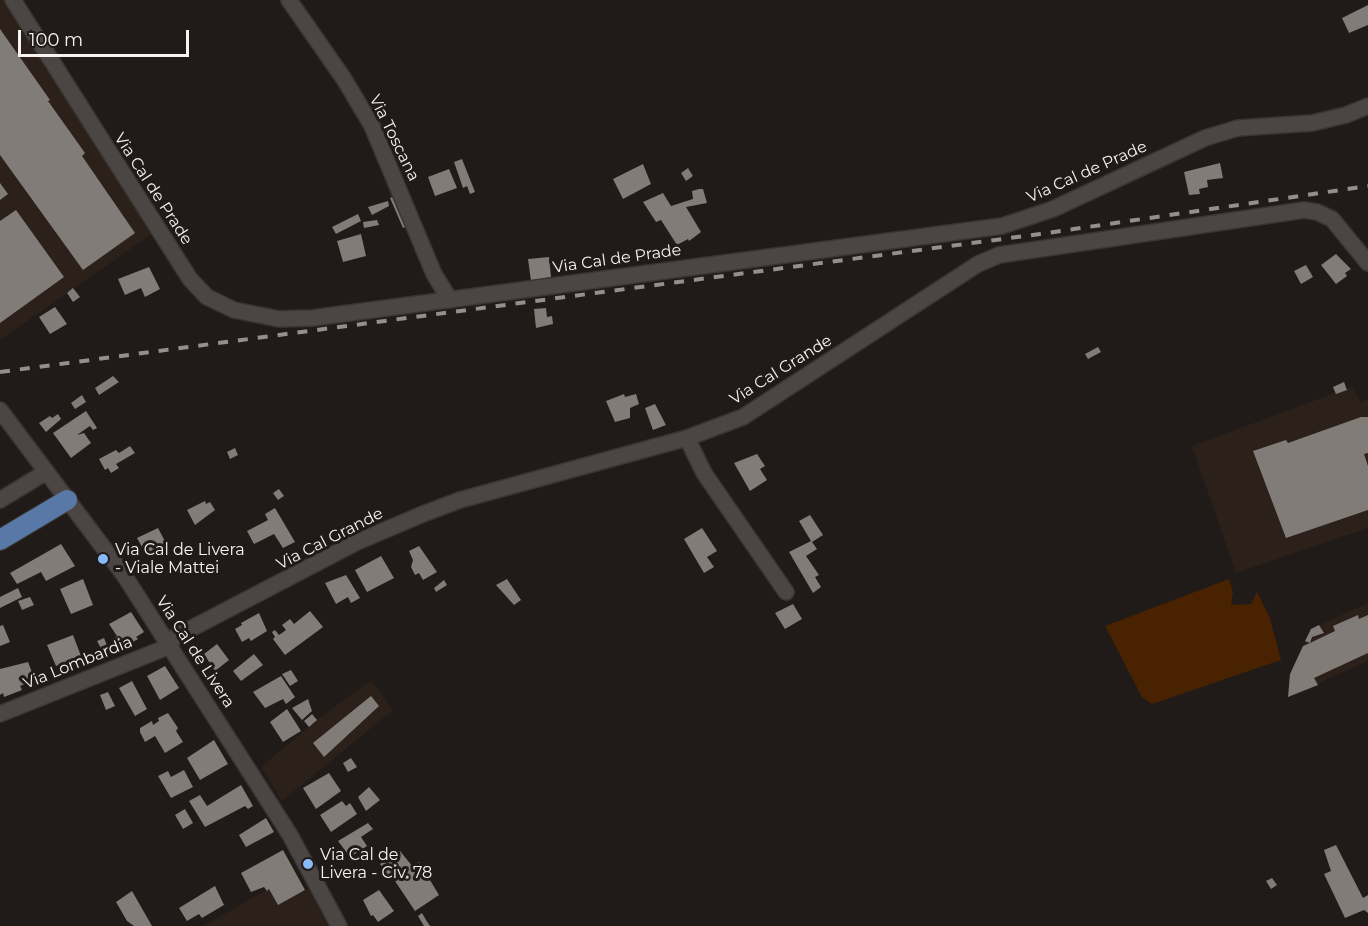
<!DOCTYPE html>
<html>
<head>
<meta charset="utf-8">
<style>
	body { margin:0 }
	#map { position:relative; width:1368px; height:926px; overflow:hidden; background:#201b18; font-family:Montserrat,sans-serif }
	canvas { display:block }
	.scale { position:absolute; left:18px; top:30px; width:171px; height:27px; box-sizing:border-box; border:3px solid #f6f3f1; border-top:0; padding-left:8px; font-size:18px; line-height:21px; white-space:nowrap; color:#f6f3f1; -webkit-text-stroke:4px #201b18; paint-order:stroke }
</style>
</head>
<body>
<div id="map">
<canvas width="1368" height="926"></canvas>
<div class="scale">100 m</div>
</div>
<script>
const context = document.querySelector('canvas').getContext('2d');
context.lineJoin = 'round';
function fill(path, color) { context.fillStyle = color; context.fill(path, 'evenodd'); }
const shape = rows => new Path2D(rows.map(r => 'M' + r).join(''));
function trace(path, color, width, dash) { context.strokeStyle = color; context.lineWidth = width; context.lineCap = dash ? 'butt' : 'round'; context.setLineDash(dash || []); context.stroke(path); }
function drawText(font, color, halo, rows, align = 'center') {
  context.font = font + ' Montserrat,sans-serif'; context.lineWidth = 6; context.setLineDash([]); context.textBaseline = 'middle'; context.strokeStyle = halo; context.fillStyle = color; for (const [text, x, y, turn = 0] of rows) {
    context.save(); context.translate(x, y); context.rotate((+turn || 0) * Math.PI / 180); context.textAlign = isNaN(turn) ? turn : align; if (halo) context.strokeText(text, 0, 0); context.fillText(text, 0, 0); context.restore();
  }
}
fill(shape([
	[0,0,5,0,153,233,0,340],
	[1344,382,1347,389,1352,387,1361,402,1368,399,1368,528,1236,573,1192,446,1335,393,1333,387],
	[1368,603,1368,661,1288,697,1290,674,1311,629],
	[371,680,393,710,282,801,261,767,317,720],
	[269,889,278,904,309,889,328,926,203,926]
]), '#2b211a');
fill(shape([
	[1229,579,1233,592,1231,605,1251,604,1257,592,1270,618,1281,660,1152,704,1142,697,1105,626]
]), '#482201');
fill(shape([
	[1368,5,1368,25,1349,33,1342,18],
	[0,29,50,100,48,101,85,153,82,156,135,233,83,270,0,155],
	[462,159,475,192,470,194,467,186,463,188,454,162],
	[1220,163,1223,178,1207,180,1208,187,1199,189,1200,194,1189,195,1184,172],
	[643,164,651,184,623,199,613,179],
	[688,168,693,176,686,181,681,173],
	[449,169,457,188,435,196,428,177],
	[0,183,8,194,0,200],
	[699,189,703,189,707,203,686,207,701,232,689,241,688,239,677,245,661,220,656,222,643,202,663,193,671,206,693,199,692,191],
	[401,194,413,224,403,228,390,198],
	[388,201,389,206,372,215,368,207],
	[16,210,64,277,0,323,0,221],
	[358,214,361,221,336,234,332,227],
	[377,220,379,225,364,228,363,222],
	[361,234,366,256,343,262,337,241],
	[1336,254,1351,269,1345,273,1347,276,1336,284,1321,265],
	[549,257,551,277,531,281,528,259],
	[1306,265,1313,277,1301,284,1294,271],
	[149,267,160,289,145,297,141,288,125,295,118,279],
	[73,288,80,297,73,302,67,293],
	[55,307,67,324,50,334,39,317],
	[546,308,547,317,552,316,553,324,536,328,534,309],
	[1098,347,1101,352,1088,359,1085,354],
	[113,376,119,382,99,395,95,388],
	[1344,382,1347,390,1336,394,1333,387],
	[624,394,625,397,636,394,639,404,630,408,630,418,615,422,606,401],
	[82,395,86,402,75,409,71,403],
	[655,404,666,425,653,430,645,408],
	[86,411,97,428,93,430,90,426,77,435,84,433,91,443,71,458,53,433],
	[58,414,61,419,46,432,39,423,50,416,52,418],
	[1361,417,1368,417,1368,453,1364,454,1368,466,1368,510,1286,538,1253,451,1286,440,1288,443],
	[130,446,135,453,116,464,119,468,111,473,108,468,105,470,99,459,116,450,119,453],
	[235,448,238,455,230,459,227,452],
	[757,454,765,466,760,469,767,480,750,491,734,463],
	[279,489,284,496,278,500,273,493],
	[205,501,206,504,210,502,215,510,195,525,187,510],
	[275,508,295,542,283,548,274,534,254,544,247,531,268,520,265,514],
	[810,515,823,535,812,542,817,549,806,556,819,575,815,577,821,587,813,593,789,552,811,541,799,521],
	[158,528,167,545,147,556,137,538],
	[702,528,717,551,707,557,714,567,704,573,684,539],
	[61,544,75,566,46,581,41,572,17,584,10,573],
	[419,546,437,572,423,580,419,573,415,575,411,567,413,560,409,551],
	[381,556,394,578,367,592,355,570],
	[346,575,360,598,351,603,348,597,336,604,325,583],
	[83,579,93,605,71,614,60,589],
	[507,579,521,600,514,605,496,585],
	[444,580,447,585,436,592,434,588],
	[18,588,22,597,0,608,0,597],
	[30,597,34,605,22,610,18,601],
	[793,604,802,619,785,629,775,613],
	[310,611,323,627,285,655,273,639,275,637,272,632,275,630,279,635,286,630,282,625,290,619,294,624],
	[131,612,144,632,136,637,138,639,117,651,111,640,117,636,109,624],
	[259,613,267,631,251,641,249,638,242,642,235,629,242,625,241,623],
	[1358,615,1359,619,1368,615,1368,653,1314,678,1318,685,1288,697,1290,674,1303,646,1310,643,1305,641,1311,629,1319,625,1324,633,1312,637,1310,643,1335,631,1333,626],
	[3,625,10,642,0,646,0,626],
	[73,635,81,656,56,666,47,645],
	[104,638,108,648,102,650,97,641],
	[217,644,229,660,215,671,204,654],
	[254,654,263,665,241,681,233,671],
	[28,662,35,680,20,686,22,690,4,697,3,693,0,695,0,669],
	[165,666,179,688,160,700,147,676],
	[291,670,298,681,290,686,282,674],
	[281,676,295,697,286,704,283,699,265,708,253,692],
	[132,681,147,709,135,716,119,688],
	[108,692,115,706,106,710,100,695],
	[371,696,379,706,324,757,313,743],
	[308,699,312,711,302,720,292,708],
	[287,709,301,731,283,742,270,722],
	[168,713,178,728,176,731,183,742,165,753,155,736,145,742,140,732,140,728,152,721,153,725,159,721,158,718],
	[312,714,317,720,309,727,304,721],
	[214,740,228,764,200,780,187,758],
	[351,758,357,767,348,772,343,763],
	[184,770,193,787,171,798,158,776,168,771,171,777],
	[329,773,341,791,316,809,303,788],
	[241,785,253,806,248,809,245,806,205,827,189,801,200,795,207,806],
	[369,787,380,800,366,811,358,797],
	[342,801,346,806,350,803,357,814,331,832,320,815],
	[185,809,193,823,183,829,175,815],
	[266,818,274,832,246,847,239,835],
	[368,823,373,829,361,837,367,846,350,857,338,841],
	[1336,845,1363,898,1368,895,1368,913,1364,910,1345,918,1324,874,1331,871,1324,850],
	[283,850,305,890,278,905,269,889,267,891,264,887,251,892,241,873],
	[400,851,413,867,419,862,439,895,415,911,393,878,388,881,382,872,384,870,380,864],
	[1272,878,1277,885,1271,889,1266,881],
	[215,886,224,905,202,918,199,914,187,921,179,908],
	[379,890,394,911,378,922,373,915,371,916,363,900],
	[132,891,152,926,134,926,127,921,116,902],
	[422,913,426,920,430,926,424,926,418,916]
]), '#827c78');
const minor = shape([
	[13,0,190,279,207,297,234,310,279,319,312,318,1002,226,1053,209,1205,138,1238,128,1312,123,1346,115,1368,106],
	[289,0,344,79,372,126,434,274,450,300],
	[0,410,124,575,290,835,339,926],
	[687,438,704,473,786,592],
	[0,500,46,472],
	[0,714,165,648,175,637,357,542,423,514,460,500,687,438,743,417,978,264,999,255,1304,210,1317,212,1332,219,1368,263]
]);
const major = shape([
	[0,540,67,500]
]);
trace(minor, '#383533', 18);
trace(major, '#383533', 22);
trace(minor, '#4b4643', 15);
trace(major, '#5879a7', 20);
trace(shape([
	[0,372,1040,234,1368,186]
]), '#938f8c', 4, [10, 10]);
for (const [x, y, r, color] of [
	[103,559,6,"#8abafc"],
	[308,864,6,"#8abafc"]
]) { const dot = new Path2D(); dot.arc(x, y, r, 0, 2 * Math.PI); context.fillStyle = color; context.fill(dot); trace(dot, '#201b18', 2); }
drawText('16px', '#f6f3f1', '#201b18', [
	["Via Toscana",394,138,64],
	["Via Cal de Prade",1087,172,-24],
	["Via Cal de Prade",153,189,57],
	["Via Cal de Prade",617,259,-8],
	["Via Cal Grande",781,370,-32],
	["Via Cal Grande",330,539,-27],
	["Via Cal de Livera",195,652,57],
	["Via Lombardia",78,663,-22]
]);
drawText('16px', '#f6f3f1', '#201b18', [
	["Via Cal de Livera",115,550],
	["- Viale Mattei",115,568],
	["Via Cal de",320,855],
	["Livera - Civ. 78",320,873]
], 'left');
</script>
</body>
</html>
